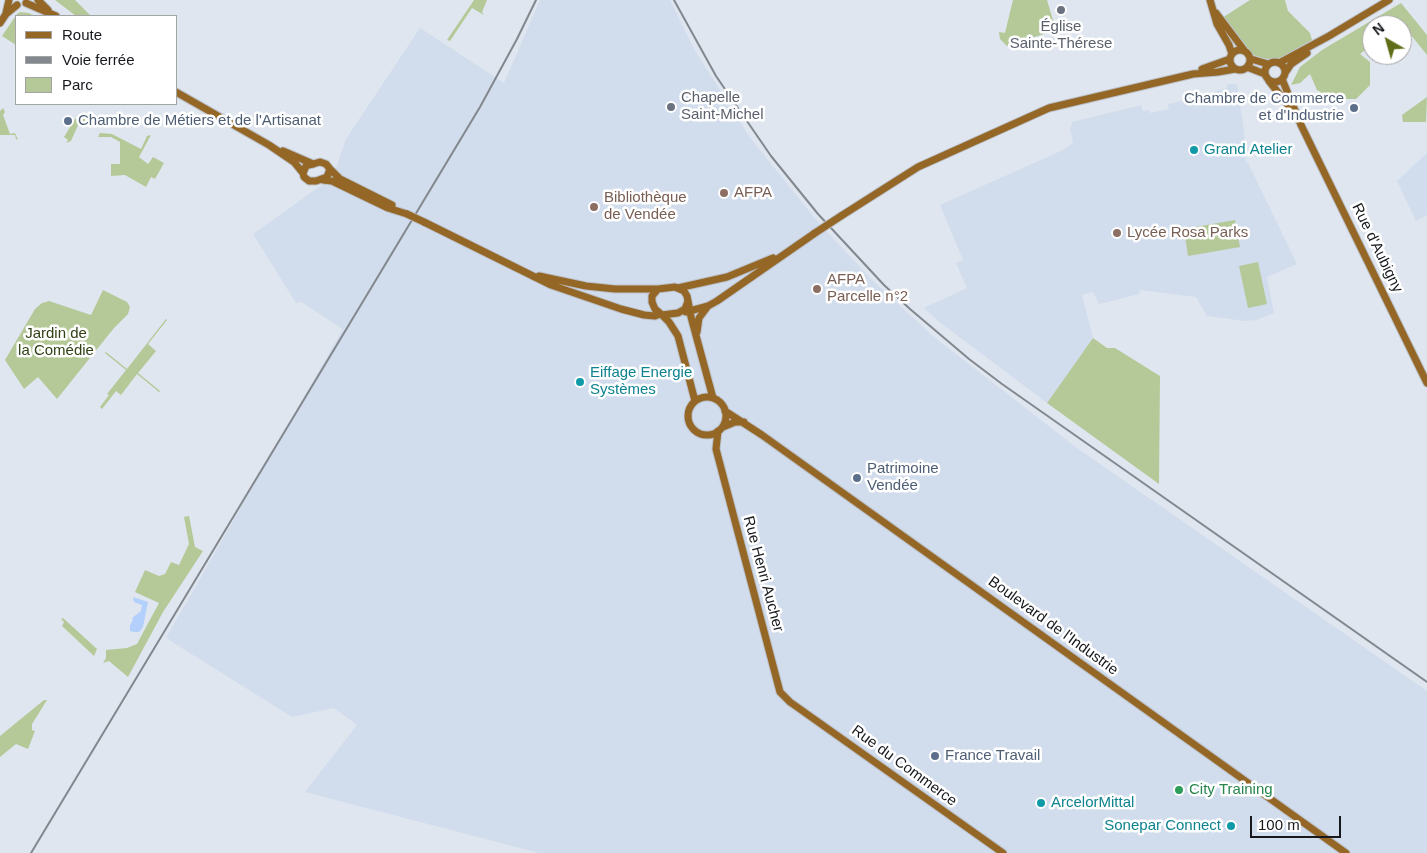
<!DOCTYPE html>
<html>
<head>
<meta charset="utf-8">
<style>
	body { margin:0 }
	#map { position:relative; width:1427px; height:853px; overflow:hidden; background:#dfe6ef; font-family:Helvetica,sans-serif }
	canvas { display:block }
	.legend { position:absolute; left:15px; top:15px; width:162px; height:90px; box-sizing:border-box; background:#fff; border:1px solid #a2a3a4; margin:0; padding:6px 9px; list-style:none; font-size:15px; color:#16181c }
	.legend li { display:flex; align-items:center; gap:10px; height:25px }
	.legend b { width:25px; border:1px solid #a2a3a4 }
	.north { position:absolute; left:1362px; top:15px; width:50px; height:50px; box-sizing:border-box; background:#fff; border:1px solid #a2a3a4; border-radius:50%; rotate:322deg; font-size:14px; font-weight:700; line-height:20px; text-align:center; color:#16181c }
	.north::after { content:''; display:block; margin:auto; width:18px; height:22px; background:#5f6d17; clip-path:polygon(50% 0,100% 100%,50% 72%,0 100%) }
	.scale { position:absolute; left:1250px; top:816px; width:91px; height:22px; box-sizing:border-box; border:2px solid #16181c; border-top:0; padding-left:6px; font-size:15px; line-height:18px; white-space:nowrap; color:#16181c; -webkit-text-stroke:4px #fff; paint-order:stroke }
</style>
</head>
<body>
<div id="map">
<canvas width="1427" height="853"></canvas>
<ul class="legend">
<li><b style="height:6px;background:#956726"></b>Route</li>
<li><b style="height:6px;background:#83878e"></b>Voie ferrée</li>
<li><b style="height:14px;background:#b4c997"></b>Parc</li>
</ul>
<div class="north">N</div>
<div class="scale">100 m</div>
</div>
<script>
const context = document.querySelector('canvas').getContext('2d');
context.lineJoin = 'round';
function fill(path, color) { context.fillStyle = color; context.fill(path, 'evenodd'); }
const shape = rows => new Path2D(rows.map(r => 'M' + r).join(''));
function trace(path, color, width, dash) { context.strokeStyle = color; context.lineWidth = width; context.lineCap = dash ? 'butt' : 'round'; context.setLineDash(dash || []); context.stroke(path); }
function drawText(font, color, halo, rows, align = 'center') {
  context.font = font + ' Helvetica,sans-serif'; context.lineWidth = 5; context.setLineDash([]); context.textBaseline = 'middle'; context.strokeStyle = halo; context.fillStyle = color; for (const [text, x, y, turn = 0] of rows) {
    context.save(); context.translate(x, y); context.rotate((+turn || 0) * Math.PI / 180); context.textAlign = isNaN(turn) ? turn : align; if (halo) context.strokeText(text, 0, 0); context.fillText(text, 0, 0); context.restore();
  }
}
fill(shape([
	[540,0,670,0,694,49,751,139,818,222,874,282,934,337,1077,448,1427,691,1427,853,539,853,305,792,357,725,334,708,292,717,166,638,343,329,301,302,296,303,253,234,333,177,346,139,420,28,504,83],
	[1227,84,1237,84,1244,131,1246,163,1248,163,1297,264,1267,277,1274,313,1257,320,1245,321,1207,316,1196,297,1140,290,1139,294,1099,304,1093,292,1082,295,1093,338,1047,403,942,324,924,308,967,288,956,263,963,260,940,205,1063,150,1073,143,1070,128,1072,124,1072,122,1141,105,1143,111,1149,110,1150,113,1169,109,1168,104,1214,94,1213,92,1227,88],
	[1427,153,1427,215,1416,221,1397,181]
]), '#d1dcec');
fill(shape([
	[55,0,75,0,91,16,76,16],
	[474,0,487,0,482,12,484,15,472,8,450,41,447,40],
	[1013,0,1047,0,1056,30,1007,46,1000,39,999,32,1005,33],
	[1250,0,1285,0,1288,11,1310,33,1312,40,1280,58,1266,59,1253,55,1222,18],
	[1401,3,1427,35,1427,55,1402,24,1400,25,1372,25,1372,45,1360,54,1370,62,1370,85,1356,99,1332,99,1317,90,1310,74,1300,83,1291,85,1300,67,1322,50],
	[20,12,29,13,35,16,16,16,16,45,2,36,17,14],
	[1427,97,1426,122,1403,122,1402,115],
	[3,108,5,112,3,115,10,134,15,133,18,140,16,139,15,135,0,135,0,111],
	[98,115,96,121,86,120,84,123,79,123,71,141,66,143,68,140,64,137,75,119],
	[100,133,112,134,141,149,147,136,151,135,139,157,148,164,153,157,164,163,155,179,151,177,146,187,125,175,111,176,111,164,120,164,120,142,111,137,98,137],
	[1235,220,1240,247,1188,256,1184,229],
	[1258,262,1267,304,1248,308,1239,266],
	[103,290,127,302,130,307,128,314,114,328,57,399,38,377,24,389,5,360,35,309,42,303,49,301,91,315],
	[166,319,167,320,148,344,156,351,138,373,160,391,159,392,137,374,121,395,116,391,102,409,100,407,109,395,107,394,126,370,105,353,106,352,127,369],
	[1093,338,1107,348,1115,348,1160,376,1159,484,1047,403],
	[189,516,195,547,203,551,163,612,128,677,109,661,103,663,106,658,106,650,127,648,137,644,159,603,135,592,145,570,159,576,165,574,171,562,179,565,189,544,184,517],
	[63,618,97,649,94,656,62,626,64,622,61,619],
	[44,700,47,700,32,724,32,730,35,731,28,749,16,744,0,757,0,736]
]), '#b4c997');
fill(shape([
	[133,597,148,602,143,627,139,632,134,632,130,631,130,625,133,620,132,618,141,611,142,605,134,602]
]), '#b3cffb');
const secondary = shape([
	[38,0,48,10],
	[1210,0,1217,24,1229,45,1232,54],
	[26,3,56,16],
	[6,13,9,0],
	[1216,13,1244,50],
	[0,23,6,14,17,5],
	'1230 60a10 10 0 1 1 20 0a10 10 0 1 1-20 0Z',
	[1251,59,1268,64],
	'1265 72a10 10 0 1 1 20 0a10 10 0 1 1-20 0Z',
	[1279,63,1329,36,1389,0],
	[1247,67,1265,74],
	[1202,69,1230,59],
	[1285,73,1291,64,1307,53],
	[1282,79,1301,125,1427,383],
	[1269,81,1292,110],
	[176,92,269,145,294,162,303,173,304,177,309,181,316,181,327,177,330,169,326,164,320,162,306,166,303,173],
	[283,151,313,164],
	[330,169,340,179,392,205],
	[323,180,332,181,388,208,407,214],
	[841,216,918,167,1049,108,1193,74,1218,72,1235,69],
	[424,222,551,285,621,309,644,315,655,316,660,314],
	[539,276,586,286,615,289,658,289],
	[678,288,727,277,773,258],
	[688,301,685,309,678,313,662,315,655,309,652,302,652,296,658,289,675,287,684,291,687,296,690,311,691,317,713,398],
	[686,312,708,306,717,301,815,233],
	[662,315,669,322,678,336,695,401],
	[697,332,699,318,708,306],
	'688 416a19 19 0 1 1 38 0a19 19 0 1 1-38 0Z',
	[725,411,762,435,1346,853],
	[723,427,735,422,744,422],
	[718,431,716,449,780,692,790,702,1003,853]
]);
trace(secondary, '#bbc1c9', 9);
trace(secondary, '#956726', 7);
trace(shape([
	[674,0,716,76,771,156,818,214,884,285,910,309,969,359,1002,384,1427,682],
	[31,853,480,107,517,39,536,0]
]), '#83878e', 2);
const secondaryBridge = shape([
	[407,214,424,222],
	[815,233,841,216]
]);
trace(secondaryBridge, '#bbc1c9', 9, []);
trace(secondaryBridge, '#956726', 7);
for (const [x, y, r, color] of [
	[1061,10,5,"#6b7280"],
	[671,107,5,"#6b7280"],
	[1354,108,5,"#5c6f8a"],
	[68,121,5,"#5c6f8a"],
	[1194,150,5,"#0f9aa8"],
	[724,193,5,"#8d6e63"],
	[594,207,5,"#8d6e63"],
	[1117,233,5,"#8d6e63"],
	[817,289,5,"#8d6e63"],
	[580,382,5,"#0f9aa8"],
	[857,478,5,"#5c6f8a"],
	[935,756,5,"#5c6f8a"],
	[1179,790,5,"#2e9e5b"],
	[1041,803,5,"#0f9aa8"],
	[1231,826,5,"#0f9aa8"]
]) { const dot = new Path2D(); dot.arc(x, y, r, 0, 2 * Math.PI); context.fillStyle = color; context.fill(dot); trace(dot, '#fff', 2); }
drawText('15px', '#5b616d', '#fff', [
	["Église",1061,27],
	["Sainte-Thérese",1061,44],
	["Chapelle",681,98,"left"],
	["Saint-Michel",681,115,"left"]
]);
drawText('15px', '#4e5e75', '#fff', [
	["Chambre de Commerce",1344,99,"right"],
	["et d'Industrie",1344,116,"right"],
	["Chambre de Métiers et de l'Artisanat",78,121],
	["Patrimoine",867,469],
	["Vendée",867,486],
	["France Travail",945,756]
], 'left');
drawText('15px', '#0d838f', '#fff', [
	["Grand Atelier",1204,150],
	["Eiffage Energie",590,373],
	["Systèmes",590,390],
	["ArcelorMittal",1051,803],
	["Sonepar Connect",1221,826,"right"]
], 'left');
drawText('15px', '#785e54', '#fff', [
	["AFPA",734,193],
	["Bibliothèque",604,198],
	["de Vendée",604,215],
	["Lycée Rosa Parks",1127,233],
	["AFPA",827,280],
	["Parcelle n°2",827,297]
], 'left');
drawText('15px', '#16181c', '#fff', [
	["Rue d'Aubigny",1377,248,64],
	["Rue Henri Aucher",763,574,75],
	["Boulevard de l'Industrie",1053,626,36],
	["Rue du Commerce",904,766,36]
]);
drawText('15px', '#314115', '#fff', [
	["Jardin de",56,334],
	["la Comédie",56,351]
]);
drawText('15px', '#27864d', '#fff', [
	["City Training",1189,790]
], 'left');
</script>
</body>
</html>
